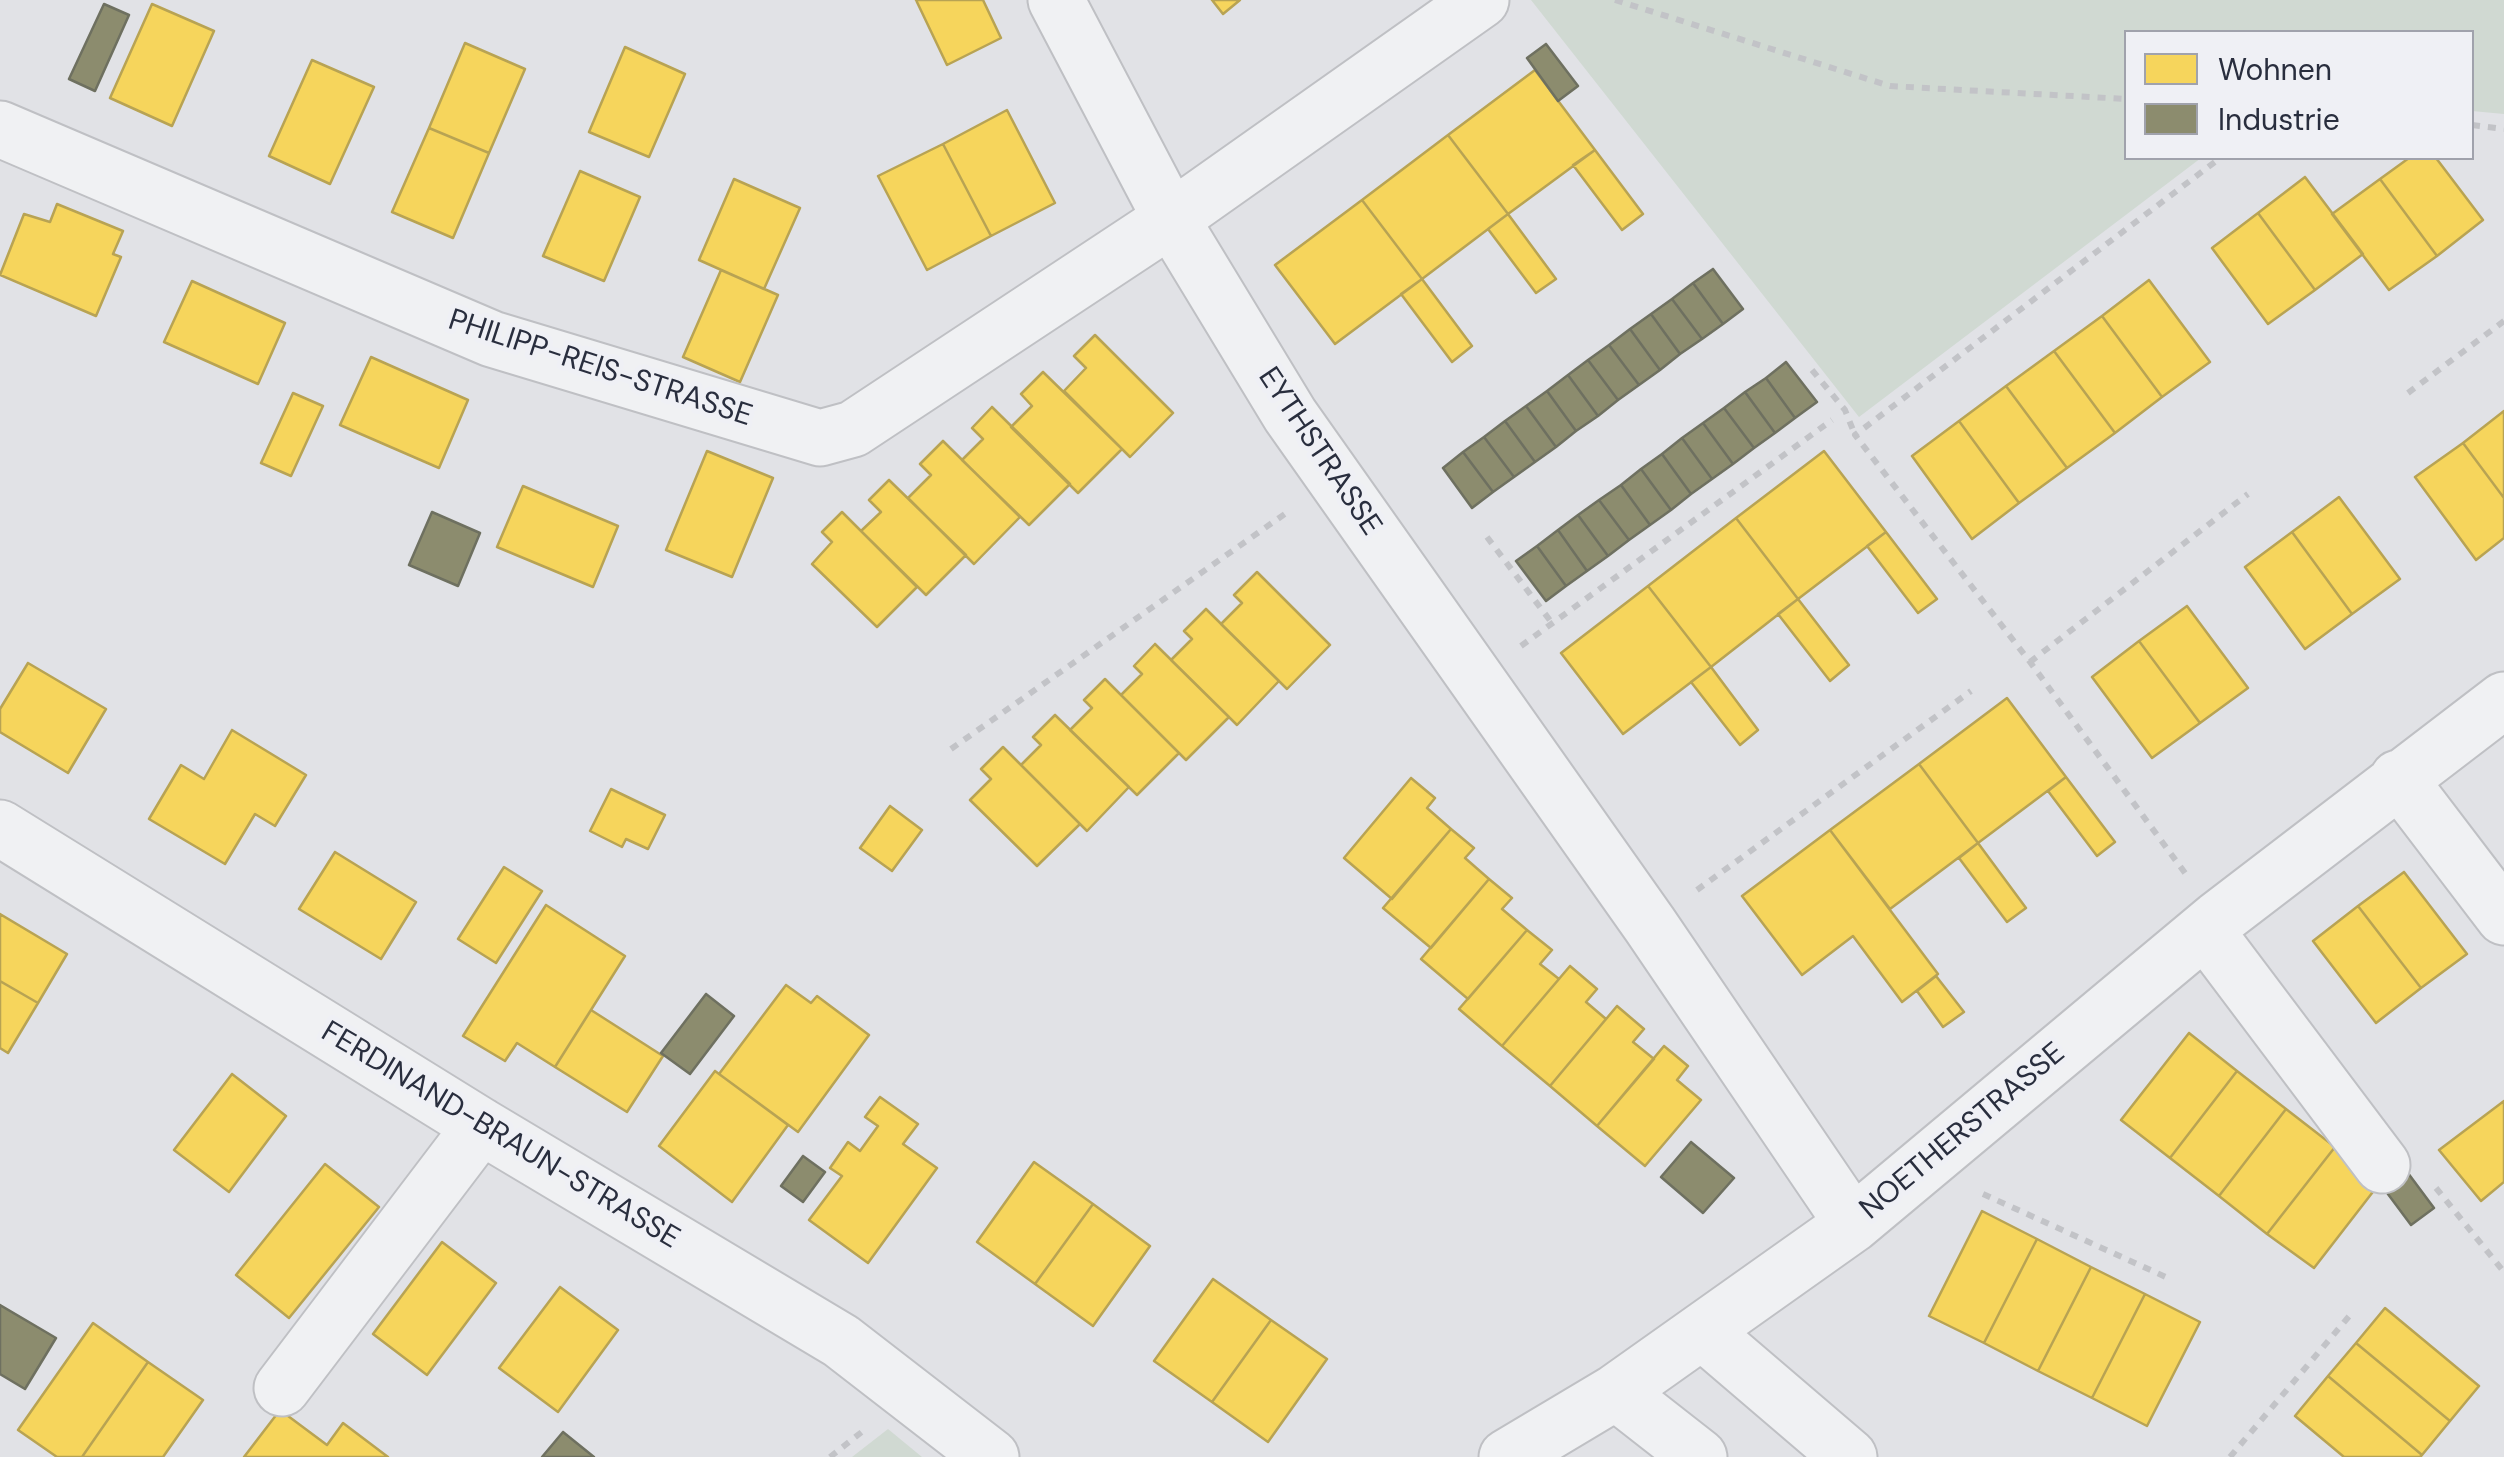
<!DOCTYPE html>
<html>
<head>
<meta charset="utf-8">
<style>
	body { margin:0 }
	#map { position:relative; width:2504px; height:1457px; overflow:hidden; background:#e1e2e6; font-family:"DM Sans",sans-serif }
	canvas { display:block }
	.legend { position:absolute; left:2124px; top:30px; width:350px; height:130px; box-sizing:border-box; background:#eff0f5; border:2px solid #a0a2ac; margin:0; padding:12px 18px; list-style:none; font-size:30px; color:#292e3e }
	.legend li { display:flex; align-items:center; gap:20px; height:50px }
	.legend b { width:50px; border:2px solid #a0a2ac }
</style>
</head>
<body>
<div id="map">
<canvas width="2504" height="1457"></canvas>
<ul class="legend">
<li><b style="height:28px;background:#f6d55c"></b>Wohnen</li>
<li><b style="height:28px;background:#8c8c6e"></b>Industrie</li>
</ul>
</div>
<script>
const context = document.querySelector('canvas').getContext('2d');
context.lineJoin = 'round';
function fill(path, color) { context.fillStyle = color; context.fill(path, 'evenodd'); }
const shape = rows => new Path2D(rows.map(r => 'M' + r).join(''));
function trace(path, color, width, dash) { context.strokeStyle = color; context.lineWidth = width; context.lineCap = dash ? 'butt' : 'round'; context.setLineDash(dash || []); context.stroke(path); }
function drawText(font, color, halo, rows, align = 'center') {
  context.font = font + ' "DM Sans",sans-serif'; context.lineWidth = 10; context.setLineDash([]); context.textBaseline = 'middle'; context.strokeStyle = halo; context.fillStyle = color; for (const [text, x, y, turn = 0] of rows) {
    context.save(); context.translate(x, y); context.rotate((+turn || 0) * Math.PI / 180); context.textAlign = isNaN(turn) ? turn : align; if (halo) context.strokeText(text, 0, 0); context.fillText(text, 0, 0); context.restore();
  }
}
fill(shape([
	[1531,0,2504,0,2504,114,2472,111,2472,32,2126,32,2126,158,2201,158,1859,417],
	[888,1429,922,1457,852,1457]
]), '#d0d9d2');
const homes = shape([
	[916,0,983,0,1001,38,947,65,916,0],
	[1212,0,1240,0,1223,14,1212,0],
	[152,4,214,31,172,126,110,98,152,4],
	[465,43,525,69,489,153,429,128,465,43],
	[625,47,685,74,649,157,589,132,625,47],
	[312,60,374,87,330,184,269,156,312,60],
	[1535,70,1595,150,1508,214,1448,135,1535,70],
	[1007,110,1055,203,991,236,943,144,1007,110],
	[429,128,489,153,453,238,392,212,429,128],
	[1448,135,1508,214,1422,279,1362,200,1448,135],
	[943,144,991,236,927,270,878,176,943,144],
	[1595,150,1643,214,1622,230,1573,165,1595,150],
	[2409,158,2436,158,2483,220,2437,256,2380,179,2409,158],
	[580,171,640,197,604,281,543,256,580,171],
	[2305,177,2363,254,2315,290,2258,213,2305,177],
	[734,179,800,208,764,289,699,260,734,179],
	[2380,179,2437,256,2389,290,2332,214,2380,179],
	[1362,200,1422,279,1335,344,1275,265,1362,200],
	[57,204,123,231,113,254,121,257,96,316,0,275,24,214,50,222,57,204],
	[2258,213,2315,290,2268,324,2212,248,2258,213],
	[1508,214,1556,279,1536,293,1488,229,1508,214],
	[721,270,778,295,740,382,683,357,721,270],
	[1422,279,1472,346,1452,362,1401,294,1422,279],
	[2149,280,2210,362,2162,397,2102,316,2149,280],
	[192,281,285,323,258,384,164,342,192,281],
	[2102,316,2162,397,2115,433,2054,351,2102,316],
	[1095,335,1173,413,1130,457,1064,391,1086,368,1074,356,1095,335],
	[2054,351,2115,433,2067,468,2006,386,2054,351],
	[371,357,468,400,439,468,340,425,371,357],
	[1043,372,1122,449,1078,493,1011,427,1032,406,1021,394,1043,372],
	[2006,386,2067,468,2019,503,1959,421,2006,386],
	[293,393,323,406,291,476,261,463,293,393],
	[992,407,1070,484,1029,525,962,460,983,439,972,428,992,407],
	[2504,411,2504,498,2463,443,2504,411],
	[1959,421,2019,503,1972,539,1912,456,1959,421],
	[943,441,1020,517,974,564,908,498,931,475,920,464,943,441],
	[2463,443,2504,498,2504,538,2476,560,2415,477,2463,443],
	[707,451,773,478,732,577,666,550,707,451],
	[1824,451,1886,532,1798,599,1736,518,1824,451],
	[889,480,966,555,926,595,861,531,881,512,869,500,889,480],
	[523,486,618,526,593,587,497,547,523,486],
	[2339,497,2400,579,2352,614,2292,532,2339,497],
	[842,512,917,587,877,627,812,564,832,542,822,532,842,512],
	[1736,518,1798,599,1711,667,1648,586,1736,518],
	[1886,532,1937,599,1918,613,1867,546,1886,532],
	[2292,532,2352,614,2305,649,2245,567,2292,532],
	[1257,572,1330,645,1287,689,1221,624,1242,603,1234,595,1257,572],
	[1648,586,1711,667,1623,734,1561,653,1648,586],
	[1798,599,1849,665,1830,681,1778,614,1798,599],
	[2187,606,2248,688,2200,723,2139,641,2187,606],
	[1206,609,1279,681,1237,725,1171,660,1192,639,1184,631,1206,609],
	[2139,641,2200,723,2152,758,2092,677,2139,641],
	[1155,644,1229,717,1186,760,1121,695,1142,674,1134,666,1155,644],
	[28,663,106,709,68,773,0,732,0,709,28,663],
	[1711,667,1758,730,1740,745,1691,682,1711,667],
	[1105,679,1179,753,1137,795,1070,730,1092,708,1084,700,1105,679],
	[2007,698,2066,777,1978,843,1919,764,2007,698],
	[1055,715,1129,787,1087,831,1021,765,1041,745,1033,737,1055,715],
	[232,730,306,775,275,826,255,814,225,864,149,819,181,765,204,779,232,730],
	[1003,747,1080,824,1037,866,970,800,991,779,981,769,1003,747],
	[1919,764,1978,843,1890,909,1830,830,1919,764],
	[2066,777,2115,842,2097,856,2048,791,2066,777],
	[1411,778,1435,798,1427,808,1451,829,1392,899,1344,858,1411,778],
	[611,789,665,815,648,849,626,839,622,847,590,831,611,789],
	[890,806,922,830,892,871,860,848,890,806],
	[1451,829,1474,848,1465,858,1489,879,1431,948,1383,908,1451,829],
	[1830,830,1938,974,1902,1002,1853,936,1802,975,1742,896,1830,830],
	[1978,843,2026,908,2007,922,1959,858,1978,843],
	[335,852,416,902,381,959,299,909,335,852],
	[504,867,542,891,496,963,458,939,504,867],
	[2404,872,2467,954,2421,988,2358,906,2404,872],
	[1489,879,1512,898,1502,909,1527,930,1468,999,1421,959,1489,879],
	[546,905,625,956,555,1067,517,1043,505,1061,463,1036,546,905],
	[2358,906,2421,988,2376,1023,2313,941,2358,906],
	[0,914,67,954,38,1003,0,981,0,914],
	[1527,930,1552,950,1540,964,1559,979,1502,1046,1459,1009,1527,930],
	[1570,966,1597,989,1586,1002,1606,1019,1550,1086,1502,1046,1570,966],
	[1936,976,1964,1012,1943,1027,1917,991,1936,976],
	[0,981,38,1003,8,1053,0,1048,0,981],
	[786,985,811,1003,817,996,869,1035,798,1132,719,1074,786,985],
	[1617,1006,1644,1029,1633,1042,1654,1059,1597,1126,1550,1086,1617,1006],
	[591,1010,663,1056,627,1112,555,1067,591,1010],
	[2189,1033,2237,1071,2170,1158,2121,1120,2189,1033],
	[1664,1046,1688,1066,1677,1080,1701,1100,1645,1166,1597,1126,1664,1046],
	[715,1071,788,1125,732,1202,659,1146,715,1071],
	[2237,1071,2286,1109,2219,1196,2170,1158,2237,1071],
	[232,1074,286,1116,229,1192,174,1150,232,1074],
	[880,1097,918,1124,903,1144,937,1168,868,1263,809,1220,842,1176,830,1168,848,1142,860,1151,878,1126,865,1117,880,1097],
	[2504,1101,2504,1182,2481,1201,2439,1150,2504,1101],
	[2286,1109,2335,1147,2267,1234,2219,1196,2286,1109],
	[2335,1147,2379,1184,2314,1268,2267,1234,2335,1147],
	[1034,1162,1093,1204,1035,1284,977,1242,1034,1162],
	[325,1164,379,1207,289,1318,236,1275,325,1164],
	[1093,1204,1150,1246,1093,1326,1035,1284,1093,1204],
	[1982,1211,2037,1239,1984,1343,1929,1316,1982,1211],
	[2037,1239,2091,1267,2038,1371,1984,1343,2037,1239],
	[442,1242,496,1283,427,1375,373,1334,442,1242],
	[2091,1267,2145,1294,2092,1398,2038,1371,2091,1267],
	[1213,1279,1271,1320,1212,1402,1154,1361,1213,1279],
	[560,1287,618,1330,558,1412,499,1368,560,1287],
	[2145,1294,2200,1322,2147,1426,2092,1398,2145,1294],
	[2385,1308,2479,1386,2450,1421,2356,1343,2385,1308],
	[1271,1320,1327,1359,1268,1442,1212,1402,1271,1320],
	[93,1323,148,1362,82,1457,57,1457,18,1430,93,1323],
	[2356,1343,2450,1421,2422,1455,2328,1376,2356,1343],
	[148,1362,203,1400,163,1457,82,1457,148,1362],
	[2328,1376,2422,1455,2420,1457,2344,1457,2295,1416,2328,1376],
	[280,1410,327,1445,343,1423,388,1457,244,1457,280,1410]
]);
fill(homes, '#f6d55c');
trace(homes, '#b8a353', 2.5);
const industry = shape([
	[104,4,129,15,95,91,69,79,104,4],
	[1546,44,1578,86,1558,101,1527,58,1546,44],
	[1713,269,1743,309,1723,324,1693,283,1713,269],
	[1693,283,1723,324,1702,339,1672,299,1693,283],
	[1672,299,1702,339,1680,354,1651,314,1672,299],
	[1651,314,1680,354,1660,370,1630,329,1651,314],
	[1630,329,1660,370,1639,385,1609,345,1630,329],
	[1609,345,1639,385,1618,400,1588,360,1609,345],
	[1588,360,1618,400,1598,416,1568,375,1588,360],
	[1786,362,1817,402,1795,418,1766,378,1786,362],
	[1568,375,1598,416,1576,431,1547,391,1568,375],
	[1766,378,1795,418,1775,433,1745,392,1766,378],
	[1547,391,1576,431,1556,447,1526,406,1547,391],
	[1745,392,1775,433,1754,448,1724,408,1745,392],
	[1526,406,1556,447,1535,462,1505,421,1526,406],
	[1724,408,1754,448,1733,464,1703,423,1724,408],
	[1505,421,1535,462,1514,477,1484,437,1505,421],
	[1703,423,1733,464,1712,479,1682,438,1703,423],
	[1484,437,1514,477,1493,492,1463,452,1484,437],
	[1682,438,1712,479,1691,494,1662,454,1682,438],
	[1463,452,1493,492,1472,508,1443,468,1463,452],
	[1662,454,1691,494,1671,510,1641,469,1662,454],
	[1641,469,1671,510,1650,525,1621,485,1641,469],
	[1621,485,1650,525,1629,540,1599,500,1621,485],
	[1599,500,1629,540,1608,556,1578,515,1599,500],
	[432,512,480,533,458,586,409,565,432,512],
	[1578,515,1608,556,1587,571,1558,530,1578,515],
	[1558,530,1587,571,1566,586,1537,546,1558,530],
	[1537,546,1566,586,1546,601,1516,561,1537,546],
	[706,994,734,1016,690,1074,661,1053,706,994],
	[1691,1142,1734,1178,1703,1213,1661,1177,1691,1142],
	[803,1156,825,1172,803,1202,781,1186,803,1156],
	[2399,1161,2434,1208,2411,1225,2376,1178,2399,1161],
	[0,1305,56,1338,25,1389,0,1374,0,1305],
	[563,1432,594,1457,542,1457,563,1432]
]);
fill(industry, '#8c8c6e');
trace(industry, '#6e7060', 2.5);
const minor = shape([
	[1056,0,1171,219,1290,415,1650,925,1853,1224],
	[0,129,492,339,820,438,853,429,1171,219,1481,0],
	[2398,778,2504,917],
	[0,828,481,1126,841,1341,991,1457],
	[2205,930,2382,1165],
	[1703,1332,1849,1457],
	[282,1388,481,1126],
	[1616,1392,1699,1457],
	[1507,1457,1616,1392,1853,1224,2218,919,2504,700]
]);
trace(minor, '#bfc0c4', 59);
trace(shape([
	[1615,0,1890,86,2126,99],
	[2472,125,2504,129],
	[1812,370,1845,410,1855,435],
	[2408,393,2504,321],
	[1487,537,1552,623],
	[1521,646,1832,420],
	[2030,662,2248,494],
	[951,749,1289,511],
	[2185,873,2030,662,1855,435,2220,158],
	[1697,890,1971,691],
	[2436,1188,2504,1272],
	[1983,1194,2168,1278],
	[830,1457,863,1431],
	[2230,1457,2351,1314]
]), '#c2c3c7', 6, [8, 8]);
trace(minor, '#f0f1f3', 55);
drawText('30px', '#292e3e', '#eff0f5', [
	["PHILIPP-REIS-STRASSE",600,369,18],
	["EYTHSTRASSE",1319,452,56],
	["NOETHERSTRASSE",1963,1132,-40],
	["FERDINAND-BRAUN-STRASSE",500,1136,31]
]);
</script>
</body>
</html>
